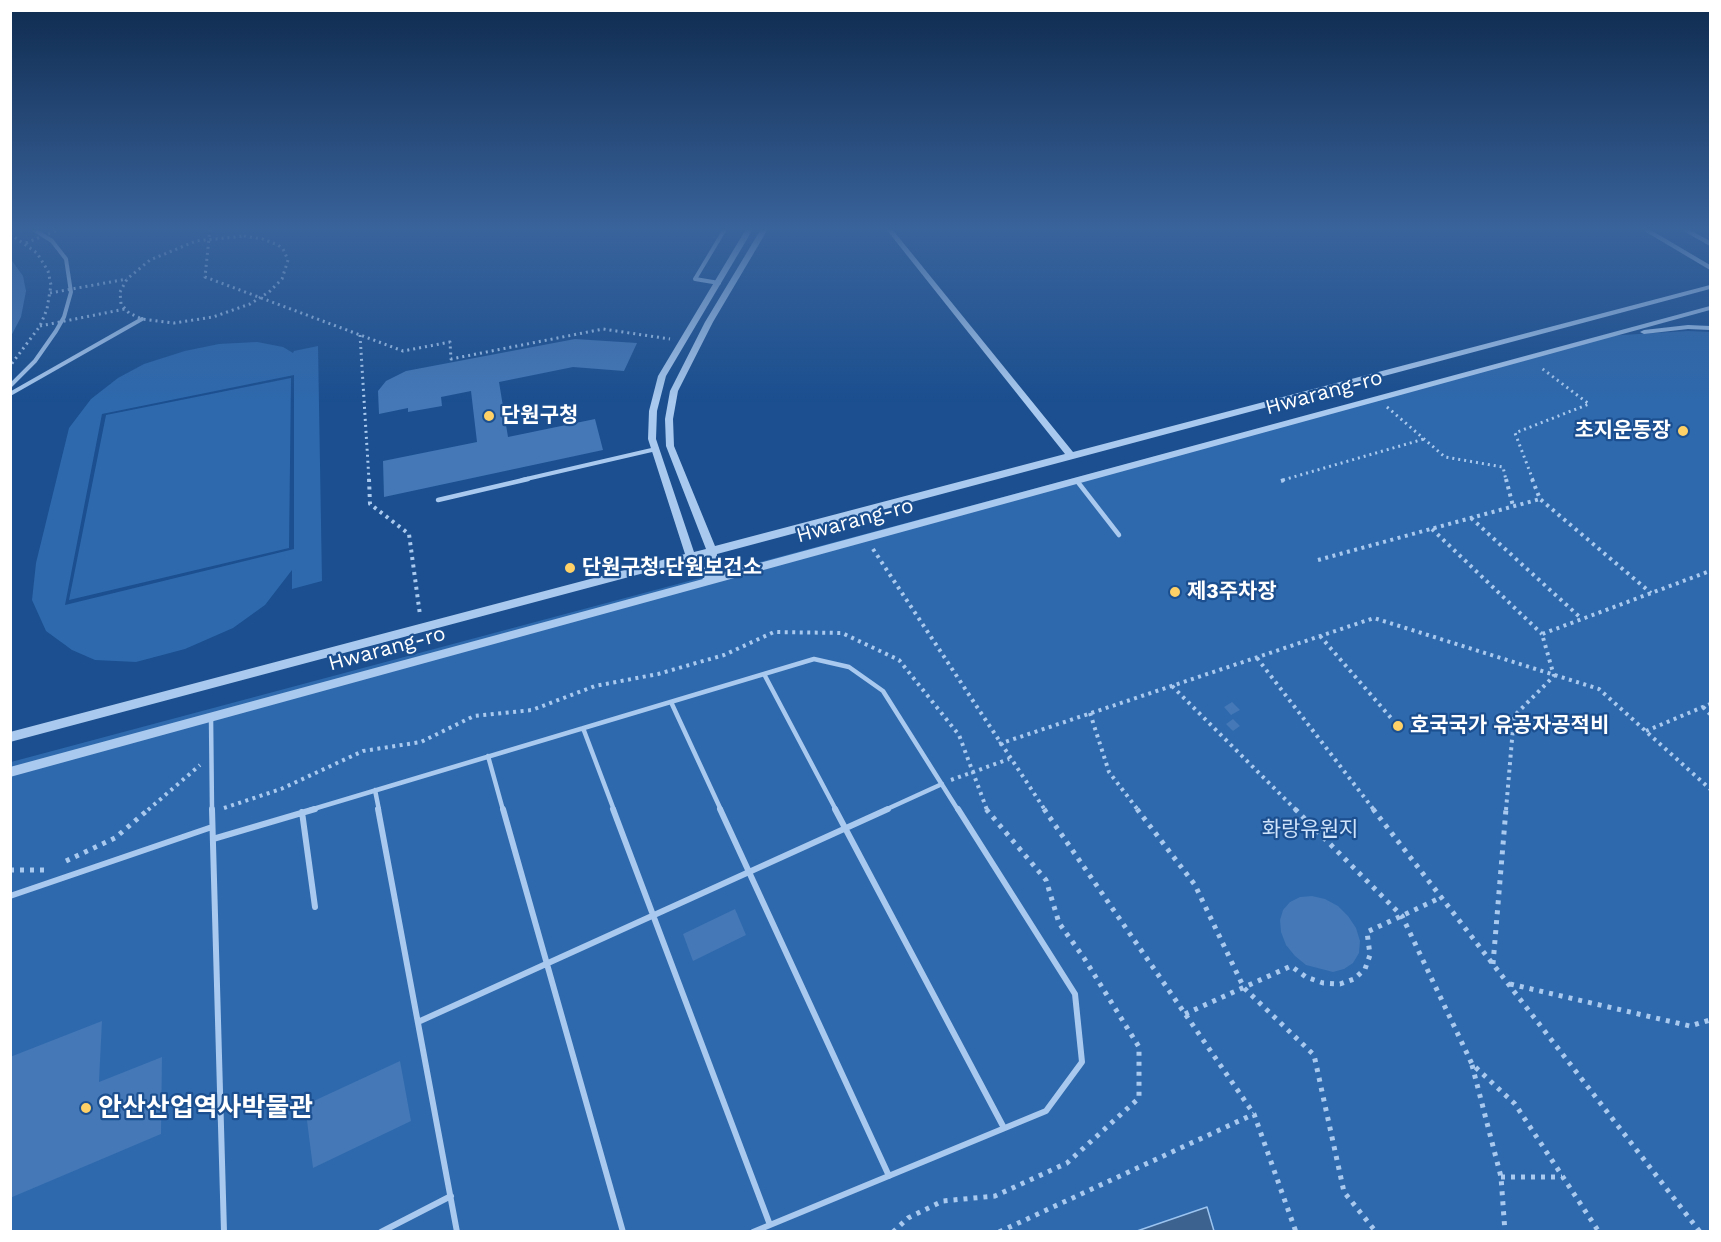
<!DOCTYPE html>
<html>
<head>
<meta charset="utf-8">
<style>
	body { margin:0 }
	#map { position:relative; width:1721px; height:1242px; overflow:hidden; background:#1b4f8f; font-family:"Work Sans",sans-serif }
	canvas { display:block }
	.frame { position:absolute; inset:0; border:12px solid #fff; pointer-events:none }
</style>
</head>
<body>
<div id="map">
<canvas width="1721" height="1242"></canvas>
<div class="frame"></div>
</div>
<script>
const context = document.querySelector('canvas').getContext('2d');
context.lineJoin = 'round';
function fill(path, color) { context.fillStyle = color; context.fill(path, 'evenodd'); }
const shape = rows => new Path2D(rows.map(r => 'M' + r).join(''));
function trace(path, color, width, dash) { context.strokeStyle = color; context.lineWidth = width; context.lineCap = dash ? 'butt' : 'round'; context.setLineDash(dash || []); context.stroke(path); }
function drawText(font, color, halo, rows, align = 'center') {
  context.font = font + ' "Work Sans","Noto Sans KR",sans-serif'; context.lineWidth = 4.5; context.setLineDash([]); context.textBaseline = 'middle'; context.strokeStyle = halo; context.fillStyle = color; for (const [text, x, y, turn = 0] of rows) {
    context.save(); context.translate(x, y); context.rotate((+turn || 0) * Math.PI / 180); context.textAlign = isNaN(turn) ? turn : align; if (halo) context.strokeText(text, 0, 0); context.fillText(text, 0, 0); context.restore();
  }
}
fill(shape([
	[1688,331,1710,332,1710,1231,11,1232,11,762,1606,336],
	[257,342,283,347,293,353,294,351,318,346,322,581,292,589,292,570,265,605,233,628,185,649,136,662,95,660,72,650,46,631,32,600,36,563,69,428,91,399,118,378,144,364,185,351,219,344],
	[294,375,294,549,65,605,102,414],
	[291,378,289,548,69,600,106,415]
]), '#2e69ad');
const water = shape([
	[1207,1207,1214,1231,1137,1231,1207,1207]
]);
fill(water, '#3c6290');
trace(water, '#9cc4f0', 1.5);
fill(shape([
	[10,258,23,276,26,291,21,317,10,338],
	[575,339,637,343,624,371,573,367,499,382,508,437,595,419,603,450,384,497,383,461,477,442,471,391,441,397,442,406,408,412,408,408,379,414,378,391,386,381,406,371],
	[1232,702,1240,710,1231,715,1224,707],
	[1233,719,1240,726,1233,731,1226,724],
	[1312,896,1325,899,1338,906,1348,916,1356,928,1360,941,1359,953,1353,963,1344,969,1333,972,1306,965,1295,956,1286,945,1281,932,1280,920,1283,910,1290,902,1300,897],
	[735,909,746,935,693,961,683,934],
	[102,1021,99,1082,162,1057,161,1134,10,1198,10,1057],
	[400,1061,411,1121,313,1168,305,1105]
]), '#4478b7');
trace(shape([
	[210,229,205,277,403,351,450,342,451,359,603,329,670,339],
	[10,234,37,253,48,271,51,285,47,309,40,326,10,366],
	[244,236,263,239,278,245,283,249,288,260,282,279,269,292,250,304,213,317,174,323,142,319,129,313,121,304,120,292,127,279,150,260,196,241,244,236],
	[360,335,369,480],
	[1387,407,1445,457,1503,467,1506,480],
	[1283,480,1424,439],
	[1533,480,1515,433,1589,404,1540,367]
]), '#a9c9ee', 3, [2, 4]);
trace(shape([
	[369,479,370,504,409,534,420,615],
	[1506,479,1513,506],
	[1532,479,1540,499,1651,593],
	[1281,481,1288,479],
	[1471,518,1582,619],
	[1432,529,1542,634],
	[873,549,1045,810],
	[1318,560,1540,499],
	[1320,636,1398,726],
	[1257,658,1374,810],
	[1172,686,1296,810],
	[1703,707,1710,714],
	[1090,713,1109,772,1138,810],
	[1646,731,1710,704],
	[999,744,1374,618,1599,689,1710,789],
	[951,780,1009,759],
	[224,808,281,789,363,751,421,742,474,716,532,710,595,686,658,674,724,655,774,632,842,633,899,660,959,735,987,810],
	[148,810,200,765],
	[1506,810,1514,716,1554,676,1542,634,1710,571]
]), '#a9c9ee', 4, [3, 4.5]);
trace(shape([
	[1044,809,1254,1114,1296,1232],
	[1137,809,1195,885,1244,988,1314,1055,1344,1192,1376,1232],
	[1295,809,1402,916,1472,1064,1515,1104,1599,1232],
	[1373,809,1700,1232],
	[66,861,115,838,149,809],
	[10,870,46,870],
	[1493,964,1506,809],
	[1510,984,1690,1026,1710,1020],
	[1185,1014,1291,966,1306,977,1323,983,1340,984,1354,979,1365,969,1370,955,1367,932,1442,897],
	[1472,1065,1501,1177,1505,1232],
	[1501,1177,1562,1177],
	[893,1232,908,1218,943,1201,995,1196,1067,1163,1139,1098,1139,1047,1084,958,1059,923,1046,880,986,809],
	[999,1232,1254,1114]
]), '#a9c9ee', 5, [4, 6]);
trace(shape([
	[719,283,695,279,725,229],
	[10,386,35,361,56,331,64,317,71,292,66,259,52,241,33,229],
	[10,394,142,319],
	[522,480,656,449]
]), '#a9c9ee', 4);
trace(shape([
	[1077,481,1119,535],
	[438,500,528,479],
	[764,674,836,810],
	[671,702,721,810],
	[211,717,212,810],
	[583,728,614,810],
	[488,756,503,810],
	[375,790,379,810],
	[310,810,814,659,849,667,883,691,958,810],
	[885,810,942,784]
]), '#a9c9ee', 4.5);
trace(shape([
	[212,809,224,1232],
	[378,809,457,1232],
	[503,809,623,1232],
	[613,809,770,1225],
	[720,809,889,1176],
	[835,809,1004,1128],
	[302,812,315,907],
	[213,839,315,809],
	[10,896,212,827],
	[418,1022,888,809],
	[381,1232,451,1196],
	[753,1232,1046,1111,1082,1062,1075,994,958,809]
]), '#a9c9ee', 6);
fill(shape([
	[746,229,753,229,666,376,657,411,656,439,694,552,706,549,666,446,665,419,670,391,705,322,761,229,768,229,713,322,678,391,673,419,674,446,715,546,1065,454,886,229,892,229,1073,452,1710,285,1710,289,717,554,715,575,1710,306,1710,310,10,777,10,767,703,579,689,561,10,742,10,732,685,554,648,439,649,411,658,376,746,229],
	[707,556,706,569,698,559,707,556],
	[1641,229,1649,229,1710,265,1710,270,1641,229],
	[1680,229,1688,229,1710,241,1710,246,1680,229],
	[1688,325,1710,326,1710,330,1688,329,1644,334,1640,332,1644,330,1688,325]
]), '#a9c9ee');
trace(shape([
	[26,243,60,229],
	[50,293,127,279],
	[40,326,125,309]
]), '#a9c9ee', 3, [2, 4]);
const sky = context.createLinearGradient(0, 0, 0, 402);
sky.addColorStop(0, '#0f2b4f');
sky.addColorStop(0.57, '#39639b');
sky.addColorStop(1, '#39639b00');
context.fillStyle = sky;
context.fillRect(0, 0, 1721, 402);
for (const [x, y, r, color] of [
	[489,416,6,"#ffd166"],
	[1683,431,6,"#ffd166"],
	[570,568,6,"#ffd166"],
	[1175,592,6,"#ffd166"],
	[1398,726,6,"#ffd166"],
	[86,1108,6,"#ffd166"]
]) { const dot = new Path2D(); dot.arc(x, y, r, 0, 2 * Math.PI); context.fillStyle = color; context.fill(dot); trace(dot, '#1b4f8f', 2); }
drawText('21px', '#fff', '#1b4f8f', [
	["Hwarang-ro",1324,393,-15],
	["Hwarang-ro",855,521,-15],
	["Hwarang-ro",387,649,-15]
]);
drawText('bold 21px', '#fff', '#1b4f8f', [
	["단원구청",501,416],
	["초지운동장",1671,431,"right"],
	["단원구청.단원보건소",582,568],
	["제3주차장",1187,592],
	["호국국가 유공자공적비",1410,726]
], 'left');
drawText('21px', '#cfe3fa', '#1b4f8f', [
	["화랑유원지",1310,830]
]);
drawText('bold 26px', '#fff', '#1b4f8f', [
	["안산산업역사박물관",98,1108]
], 'left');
</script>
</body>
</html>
